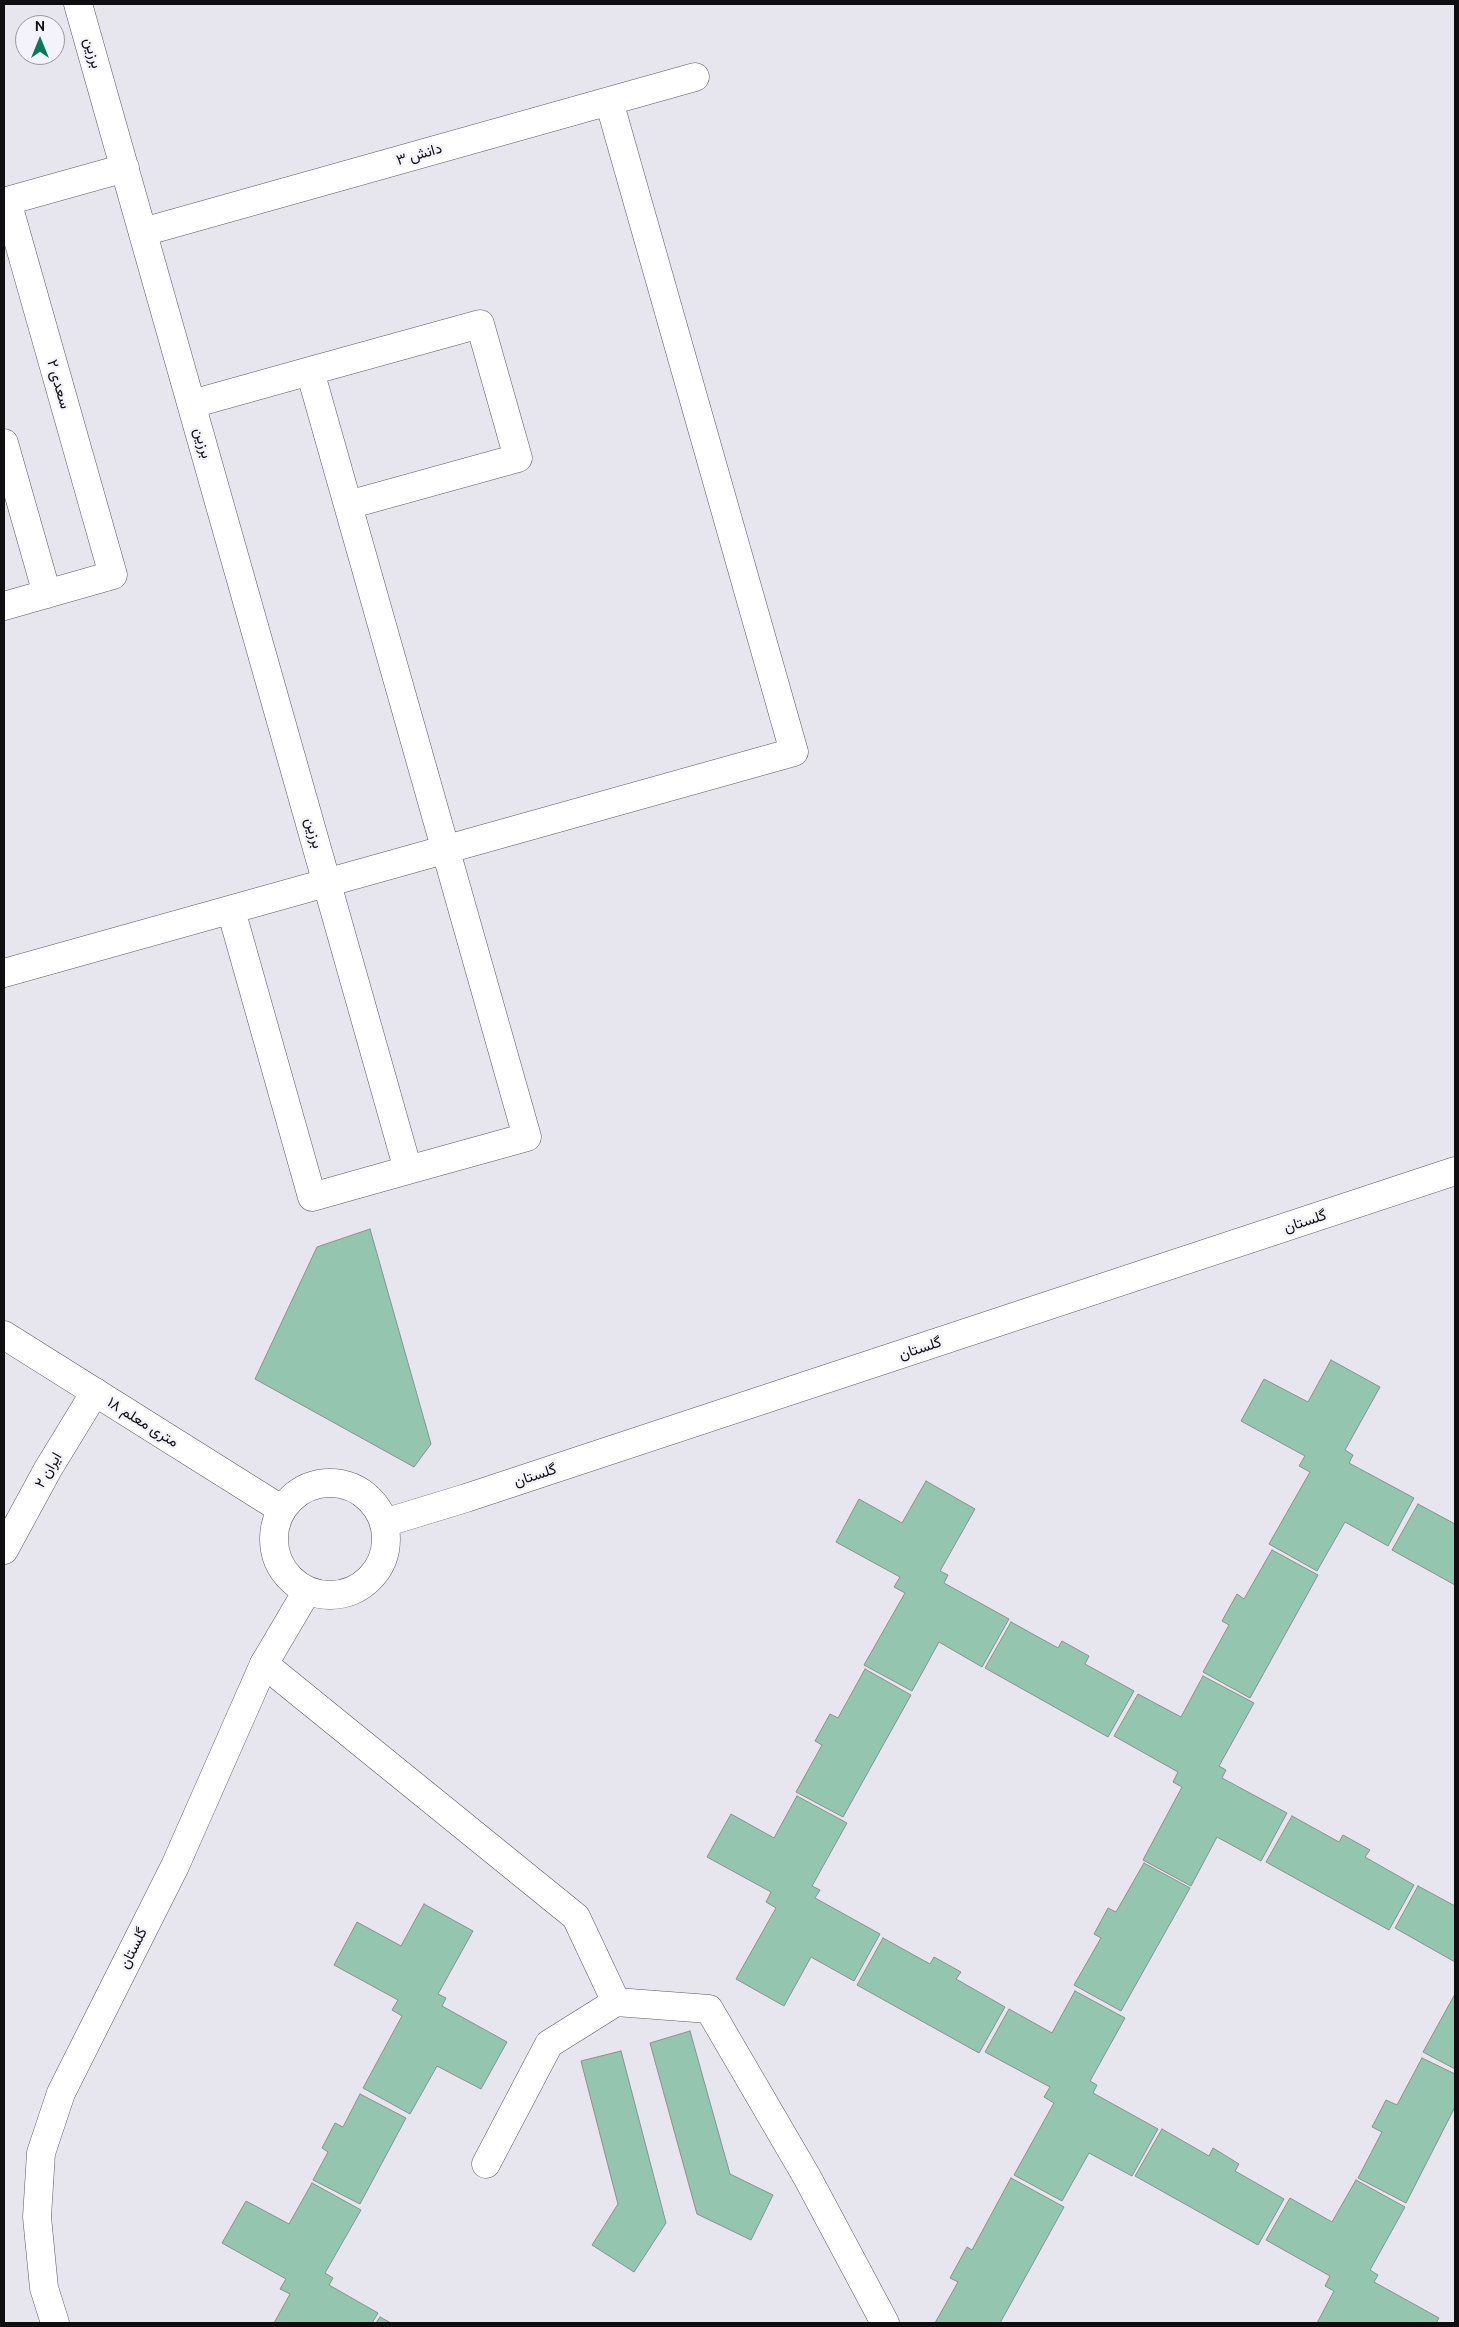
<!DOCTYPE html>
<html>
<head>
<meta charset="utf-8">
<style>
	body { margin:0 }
	#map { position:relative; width:1459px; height:2327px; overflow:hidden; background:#e7e5ed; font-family:Ubuntu,sans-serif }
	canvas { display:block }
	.frame { position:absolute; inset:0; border:5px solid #0f0e11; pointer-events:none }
	.north { position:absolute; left:15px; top:15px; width:50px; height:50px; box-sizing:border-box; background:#f4f2fa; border:1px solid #98979d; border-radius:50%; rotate:0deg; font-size:14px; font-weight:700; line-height:20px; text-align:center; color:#0f0e11 }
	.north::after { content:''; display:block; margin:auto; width:18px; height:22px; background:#057b58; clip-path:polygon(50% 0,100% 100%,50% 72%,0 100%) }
</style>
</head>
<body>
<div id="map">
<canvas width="1459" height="2327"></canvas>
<div class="frame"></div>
<div class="north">N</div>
</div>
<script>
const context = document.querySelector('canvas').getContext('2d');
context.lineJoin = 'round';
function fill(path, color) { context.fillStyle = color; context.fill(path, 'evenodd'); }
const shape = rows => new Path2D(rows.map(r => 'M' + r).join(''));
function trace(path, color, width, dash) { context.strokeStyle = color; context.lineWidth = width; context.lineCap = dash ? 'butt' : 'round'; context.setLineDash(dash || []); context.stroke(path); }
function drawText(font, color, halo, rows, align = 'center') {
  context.font = font + ' Ubuntu,Vazirmatn,sans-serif'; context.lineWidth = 4.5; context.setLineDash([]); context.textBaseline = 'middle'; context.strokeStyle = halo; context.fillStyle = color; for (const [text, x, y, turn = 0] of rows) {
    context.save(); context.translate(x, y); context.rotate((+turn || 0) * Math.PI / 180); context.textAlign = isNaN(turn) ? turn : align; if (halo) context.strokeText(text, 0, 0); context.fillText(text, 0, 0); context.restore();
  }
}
const building = shape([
	[370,1229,431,1444,414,1467,255,1379,317,1247,370,1229],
	[1331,1360,1380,1387,1345,1450,1353,1455,1349,1463,1414,1498,1388,1546,1345,1522,1317,1571,1269,1544,1310,1472,1299,1466,1305,1456,1241,1421,1264,1379,1308,1402,1331,1360],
	[926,1481,975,1509,940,1571,948,1575,944,1583,1009,1619,982,1667,939,1642,912,1691,864,1665,905,1593,894,1587,900,1577,836,1542,859,1499,902,1523,926,1481],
	[1418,1504,1455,1524,1455,1585,1392,1550,1418,1504],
	[1272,1550,1318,1575,1250,1698,1203,1672,1229,1625,1222,1621,1237,1594,1244,1599,1272,1550],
	[1011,1622,1058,1648,1062,1641,1089,1656,1085,1664,1134,1691,1108,1737,985,1668,1011,1622],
	[865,1669,911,1695,843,1817,796,1792,822,1745,815,1741,830,1714,838,1718,865,1669],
	[1203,1676,1254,1703,1219,1766,1226,1770,1222,1778,1287,1813,1261,1861,1217,1837,1191,1886,1143,1860,1182,1787,1173,1782,1178,1772,1114,1736,1138,1694,1181,1717,1203,1676],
	[797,1796,847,1823,812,1886,820,1890,815,1898,880,1934,854,1981,811,1957,784,2006,736,1979,776,1908,766,1902,771,1892,707,1857,731,1814,774,1838,797,1796],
	[1292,1816,1339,1842,1343,1835,1370,1850,1365,1857,1414,1885,1389,1930,1266,1862,1292,1816],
	[1144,1863,1190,1888,1121,2011,1074,1985,1101,1938,1094,1934,1108,1908,1116,1912,1144,1863],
	[1418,1886,1455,1906,1455,1962,1395,1928,1418,1886],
	[424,1904,473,1931,438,1994,446,1998,442,2006,507,2042,481,2089,437,2066,410,2114,363,2088,402,2016,392,2010,398,2000,334,1965,357,1922,401,1946,424,1904],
	[883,1938,930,1964,934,1957,961,1972,956,1979,1005,2007,979,2053,857,1985,883,1938],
	[1075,1991,1125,2018,1090,2081,1097,2085,1093,2093,1158,2129,1132,2176,1089,2153,1062,2201,1014,2175,1054,2103,1044,2097,1050,2087,985,2052,1009,2009,1052,2033,1075,1991],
	[1455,1994,1455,2069,1423,2052,1455,1994],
	[690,2031,730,2174,773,2195,751,2240,697,2214,650,2043,690,2031],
	[621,2051,666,2223,634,2272,592,2245,618,2204,581,2061,621,2051],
	[1422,2058,1455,2074,1455,2107,1406,2203,1358,2178,1382,2132,1372,2127,1386,2100,1397,2105,1422,2058],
	[360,2094,406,2118,360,2204,313,2180,328,2152,322,2148,335,2123,343,2127,360,2094],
	[1162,2129,1209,2156,1213,2148,1239,2164,1235,2171,1284,2199,1258,2245,1135,2176,1162,2129],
	[1011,2178,1064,2207,1000,2323,935,2323,958,2282,950,2278,967,2247,972,2250,1011,2178],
	[1356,2180,1405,2207,1370,2270,1378,2275,1374,2282,1439,2318,1436,2323,1317,2323,1334,2291,1325,2286,1330,2276,1266,2240,1290,2198,1332,2222,1356,2180],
	[312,2183,361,2210,325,2273,333,2278,329,2285,378,2313,372,2323,274,2323,290,2294,280,2289,286,2279,222,2243,246,2201,289,2224,312,2183],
	[380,2317,391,2323,376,2323,380,2317]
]);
fill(building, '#94c6af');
trace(building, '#89918d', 1);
const street = shape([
	[78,4,408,1170,312,1197,231,910],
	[143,232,695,77],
	[310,371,480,324,518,458,348,505],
	[192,404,310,371,527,1137,408,1170],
	[4,443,47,594],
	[4,606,113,575,7,201,125,168],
	[4,973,794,752,609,101],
	[4,1550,48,1469,95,1392],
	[264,1664,576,1917,616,2002,549,2044,486,2164],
	[616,2002,709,2009,807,2177,885,2323]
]);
const secondary = shape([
	[4,1335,281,1509],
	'274 1539a56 56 0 1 1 112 0a56 56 0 1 1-112 0Z',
	[384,1523,466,1498,1455,1171],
	[55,2323,44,2288,37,2217,41,2153,61,2093,175,1866,264,1664,307,1591]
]);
trace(street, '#5d5c62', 29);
trace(secondary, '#5d5c62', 29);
trace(street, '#fff', 28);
trace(secondary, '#fff', 28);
drawText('15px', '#0f0e11', '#f4f2fa', [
	["برزین",93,53,74],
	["دانش ۳",419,154,-16],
	["سعدی ۲",59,384,74],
	["برزین",203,443,74],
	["برزین",314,833,74],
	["گلستان",1305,1221,-18],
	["گلستان",920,1348,-18],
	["۱۸ متری معلم",143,1422,32],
	["ایران ۲",48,1470,-60],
	["گلستان",535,1475,-18],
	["گلستان",133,1948,-63]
]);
</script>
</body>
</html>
